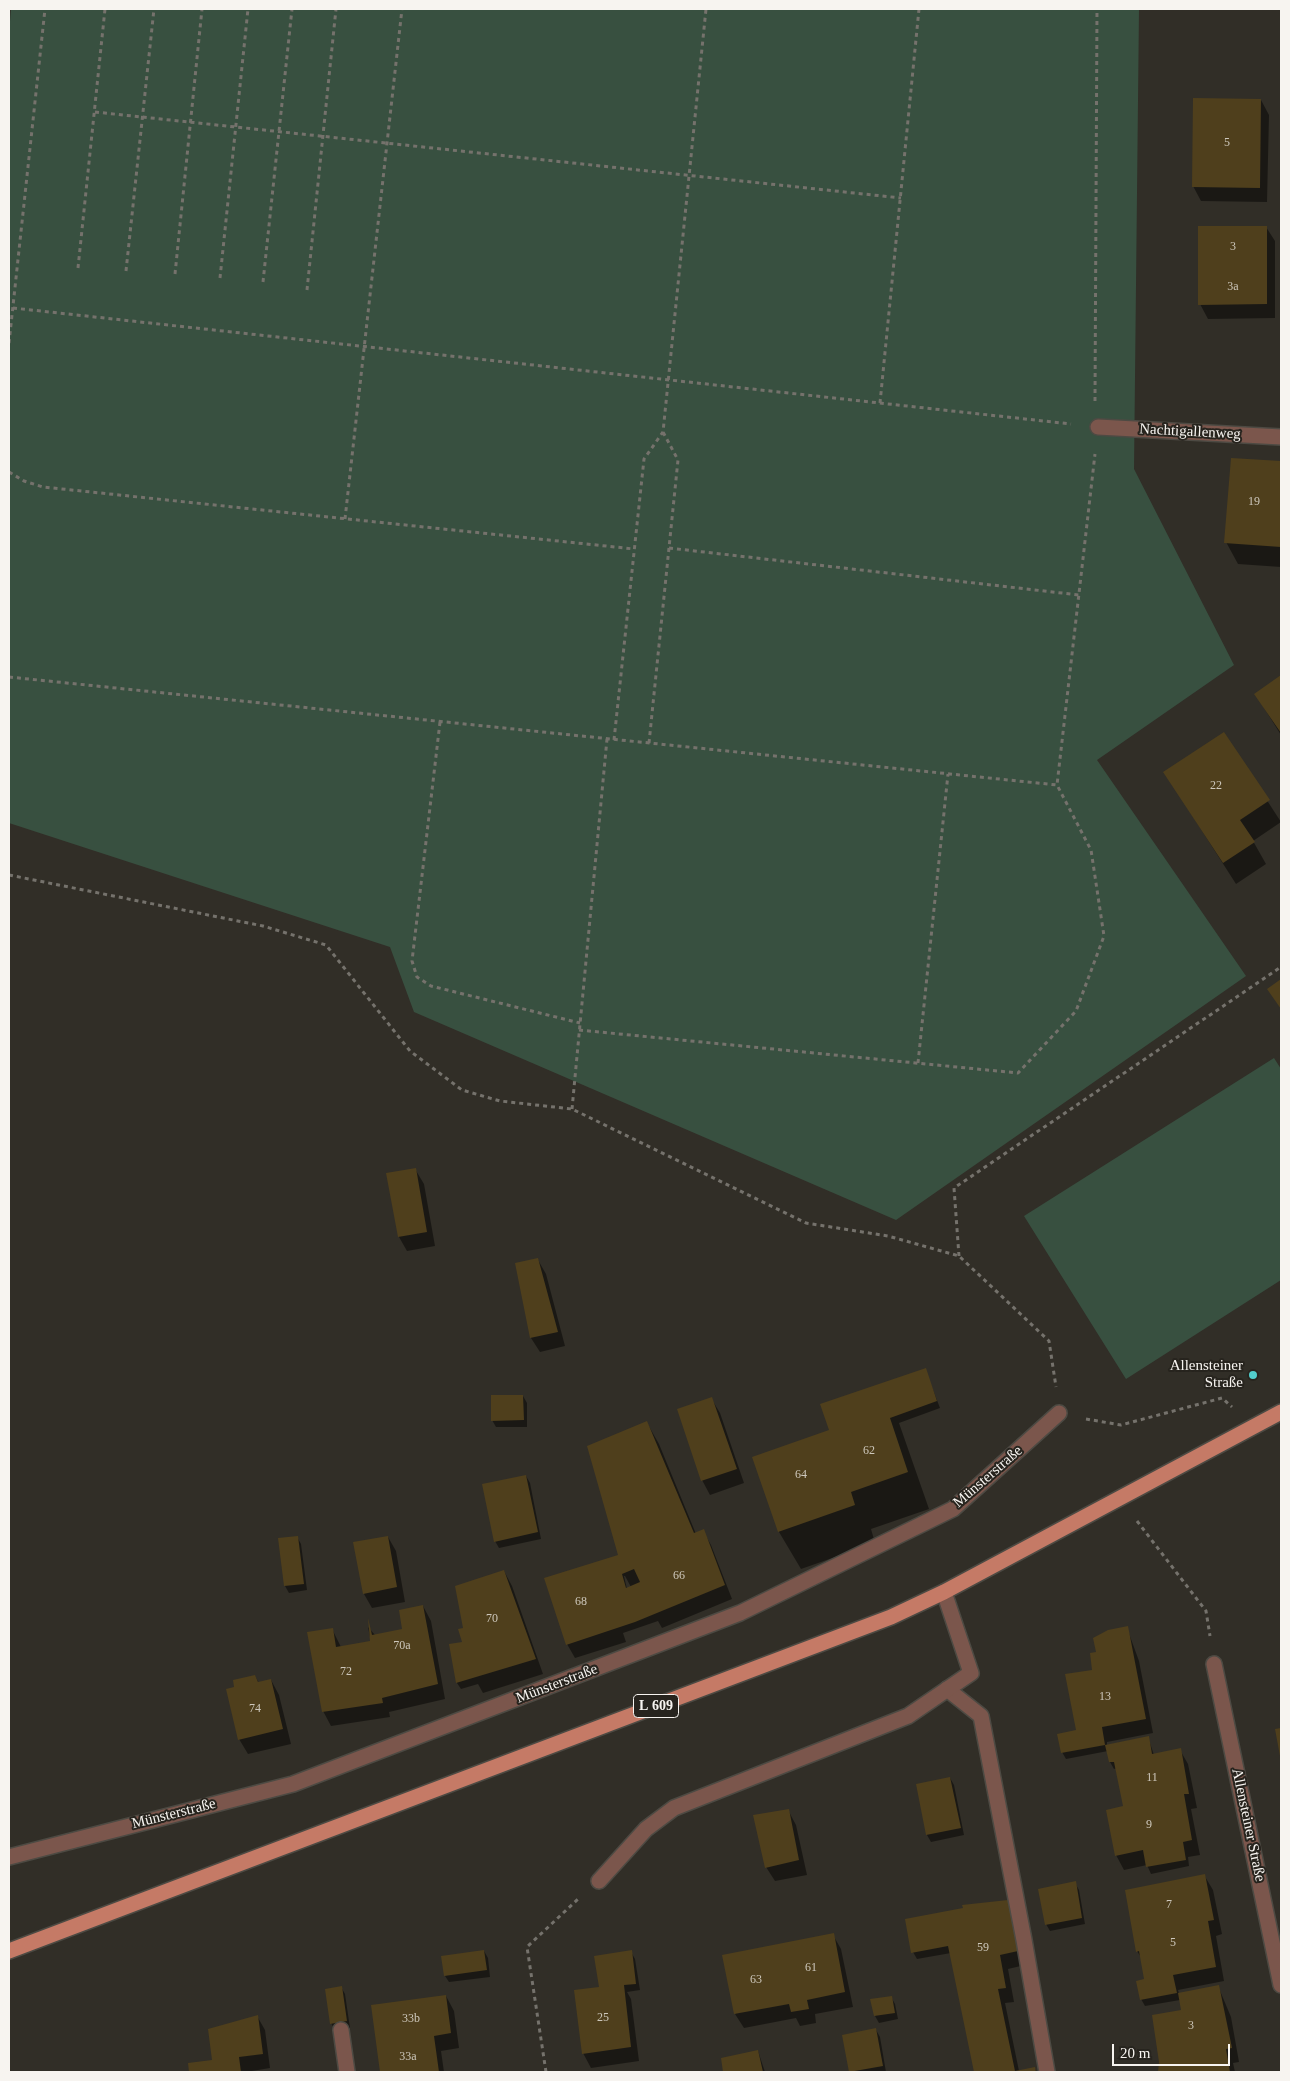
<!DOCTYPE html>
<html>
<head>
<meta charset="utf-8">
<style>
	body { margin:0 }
	#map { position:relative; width:1290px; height:2081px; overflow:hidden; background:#312e27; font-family:"Times New Roman",serif }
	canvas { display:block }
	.frame { position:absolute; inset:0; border:10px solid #f7f4f0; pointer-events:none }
	.scale { position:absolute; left:1112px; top:2044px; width:118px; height:22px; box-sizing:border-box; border:2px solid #f7f4f0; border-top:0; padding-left:6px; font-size:15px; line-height:18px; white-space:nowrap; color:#f7f4f0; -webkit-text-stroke:4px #27241e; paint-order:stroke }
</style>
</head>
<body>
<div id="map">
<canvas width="1290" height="2081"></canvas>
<div class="frame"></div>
<div class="scale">20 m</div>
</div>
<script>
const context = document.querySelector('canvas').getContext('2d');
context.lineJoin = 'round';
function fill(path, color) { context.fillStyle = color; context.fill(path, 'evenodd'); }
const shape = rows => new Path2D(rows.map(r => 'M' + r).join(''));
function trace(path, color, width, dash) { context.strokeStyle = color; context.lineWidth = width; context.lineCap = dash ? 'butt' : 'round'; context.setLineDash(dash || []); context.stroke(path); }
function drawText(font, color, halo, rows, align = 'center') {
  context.font = font + ' "Times New Roman",serif'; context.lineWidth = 4; context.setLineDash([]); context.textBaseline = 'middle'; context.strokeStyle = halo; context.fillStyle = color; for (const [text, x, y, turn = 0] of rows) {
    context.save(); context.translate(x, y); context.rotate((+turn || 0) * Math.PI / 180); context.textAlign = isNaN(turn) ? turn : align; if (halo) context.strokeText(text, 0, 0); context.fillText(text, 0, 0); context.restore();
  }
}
fill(shape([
	[11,9,1139,9,1134,469,1234,665,1097,760,1246,976,896,1220,414,1012,390,947,9,823,9,33],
	[1274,1058,1281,1069,1281,1280,1126,1379,1024,1216]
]), '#385040');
fill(shape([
	[1261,100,1269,115,1267,202,1201,201,1193,186],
	[1266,227,1275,241,1275,318,1208,319,1200,304],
	[1232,459,1281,463,1281,567,1238,564,1226,542],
	[1281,676,1281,735,1256,695],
	[1224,734,1281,822,1253,841,1266,864,1236,884,1165,773],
	[415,1169,424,1184,435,1246,407,1251,399,1237,387,1174],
	[538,1260,546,1274,565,1346,540,1352,531,1338],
	[925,1369,940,1408,899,1423,929,1509,871,1529,875,1543,801,1569,779,1532,754,1458,830,1431],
	[523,1396,527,1403,527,1427,496,1427,492,1420],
	[711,1398,720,1413,744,1483,710,1495,702,1480],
	[647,1423,659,1444,696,1534,703,1531,711,1545,732,1599,662,1628,658,1621,623,1633,626,1642,575,1658,567,1644,619,1556],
	[624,1576,625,1576,631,1587,627,1589],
	[526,1476,530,1483,541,1539,499,1548,495,1541],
	[297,1537,301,1544,307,1590,289,1593,285,1586],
	[388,1537,396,1551,405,1602,372,1608,364,1594],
	[504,1571,512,1586,543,1674,483,1693,478,1684,461,1689,457,1683,465,1629],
	[423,1606,431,1621,445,1699,389,1712,390,1717,331,1726,323,1711,332,1629,341,1647,371,1642,368,1627,375,1635,404,1630],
	[1127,1628,1139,1661,1153,1733,1107,1742,1107,1745,1148,1737,1154,1755,1180,1750,1188,1764,1197,1808,1191,1809,1200,1855,1188,1857,1189,1866,1151,1874,1147,1865,1124,1870,1116,1855,1124,1807,1117,1768,1114,1769,1110,1762,1108,1751,1066,1759,1062,1752,1077,1732,1098,1653],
	[255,1676,259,1683,271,1680,279,1695,291,1744,248,1754,239,1739,236,1688],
	[950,1778,954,1785,964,1835,931,1842,927,1835,917,1785],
	[788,1810,796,1825,807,1875,775,1881,766,1867],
	[1204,1875,1213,1890,1222,1934,1216,1936,1224,1981,1178,1990,1179,1994,1218,1986,1231,2017,1239,2062,1233,2063,1235,2072,1159,2072,1161,2061,1183,2011,1180,2000,1145,2006,1141,1999,1146,1980,1142,1959,1137,1951],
	[1075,1883,1079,1890,1085,1924,1050,1931,1046,1924],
	[1007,1901,1016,1916,1025,1965,1008,1969,1014,2002,1005,2003,1019,2071,1035,2069,1037,2072,975,2072,951,1953,917,1959,913,1952],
	[833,1935,841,1949,853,2007,815,2014,816,2023,800,2026,796,2018,744,2028,735,2014],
	[484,1951,488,1958,490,1977,449,1982,445,1976],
	[631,1952,635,1959,640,1990,627,1992,631,1999,639,2061,591,2068,583,2053,600,1988],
	[341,1987,345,1994,350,2028,335,2030,331,2023],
	[446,1996,454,2011,459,2048,441,2051,444,2072,382,2072,372,2006],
	[891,1997,895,2004,898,2019,879,2023,875,2016],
	[257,2016,265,2030,270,2068,246,2072,191,2072,190,2064,214,2061],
	[876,2030,880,2037,886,2072,850,2072,843,2036],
	[758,2051,765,2072,725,2072,722,2059]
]), '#0007');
fill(shape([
	[1193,98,1261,99,1260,188,1192,187],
	[1198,226,1267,226,1267,304,1198,305],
	[1231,458,1281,461,1281,547,1224,543],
	[1281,675,1281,733,1254,694],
	[1224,732,1270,800,1240,820,1255,842,1223,863,1163,772],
	[1281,979,1281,1009,1267,989],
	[416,1168,427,1232,398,1237,386,1173],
	[538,1258,558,1332,530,1338,515,1263],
	[926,1368,937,1401,890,1418,908,1472,851,1492,855,1505,778,1532,752,1457,829,1430,820,1404],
	[491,1395,523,1395,524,1420,491,1421],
	[712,1397,737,1469,701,1481,677,1409],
	[647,1421,694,1533,704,1529,725,1585,635,1622,566,1645,544,1578,618,1555,587,1446],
	[634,1569,640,1582,626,1588,622,1574],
	[526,1475,538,1532,494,1542,482,1484],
	[298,1536,304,1584,284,1586,278,1538],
	[388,1536,397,1587,363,1594,353,1542],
	[504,1570,536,1659,456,1683,449,1644,462,1642,458,1629,463,1628,455,1586],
	[423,1605,438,1684,382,1698,383,1703,322,1712,307,1632,333,1628,336,1647,370,1641,368,1618,372,1635,402,1629,399,1610],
	[1128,1626,1146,1719,1102,1727,1105,1745,1149,1736,1152,1754,1181,1748,1189,1794,1184,1794,1192,1840,1183,1842,1186,1860,1146,1867,1143,1850,1115,1856,1106,1810,1123,1806,1114,1762,1109,1762,1105,1745,1061,1753,1057,1734,1076,1730,1065,1674,1092,1670,1090,1653,1096,1652,1093,1638,1108,1630],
	[255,1675,258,1682,271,1679,283,1729,238,1740,226,1689,234,1687,233,1680],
	[1281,1728,1281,1756,1280,1756,1275,1729],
	[950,1777,961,1828,926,1835,916,1784],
	[789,1809,799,1860,765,1868,753,1815],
	[1205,1874,1214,1920,1208,1921,1216,1967,1173,1975,1177,1993,1140,2000,1136,1981,1144,1979,1139,1951,1136,1952,1125,1890],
	[1076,1881,1082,1918,1045,1925,1038,1889],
	[1008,1900,1018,1951,1000,1955,1006,1988,998,1989,1015,2071,1035,2067,1036,2072,974,2072,948,1946,911,1953,905,1919,963,1908,962,1905],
	[834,1933,845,1992,807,2000,809,2009,791,2012,789,2004,734,2014,722,1955],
	[484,1950,487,1970,444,1976,441,1956],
	[632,1950,636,1984,624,1985,631,2047,582,2054,574,1990,599,1987,594,1956],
	[1219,1985,1232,2048,1226,2049,1230,2072,1158,2072,1159,2062,1152,2015,1181,2010,1178,1993],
	[342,1986,347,2021,330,2024,325,1989],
	[446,1995,451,2033,434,2036,439,2072,380,2072,371,2005],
	[892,1996,895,2013,874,2016,870,1999],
	[258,2015,263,2054,239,2057,241,2072,189,2072,188,2063,212,2060,208,2029],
	[876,2028,883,2066,849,2072,842,2035],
	[758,2050,763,2072,723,2072,721,2058]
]), '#4f3f1c');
const lane = shape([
	[1098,427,1281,437],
	[947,1689,981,1716,1024,1940,1047,2072]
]);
const street = shape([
	[1214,1664,1281,1985],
	[9,1857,293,1784,740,1613,953,1509,1059,1413],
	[599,1881,646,1829,674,1808,908,1716,971,1673,944,1592],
	[341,2030,347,2072]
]);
const primary = shape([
	[9,1951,891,1617,944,1592,1281,1412]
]);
trace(lane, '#4d4a43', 18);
trace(street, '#4d4a43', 18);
trace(primary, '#4d4a43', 18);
trace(shape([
	[95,112,901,198],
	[78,268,105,9],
	[126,271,154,9],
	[175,274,202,9],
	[220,278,248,9],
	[263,282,292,9],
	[307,290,336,9],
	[13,308,1071,424],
	[9,343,45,9],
	[1095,401,1097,9],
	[880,403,919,9],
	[9,472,24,481,43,487,634,549],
	[345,519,402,9],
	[669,548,1079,595],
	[9,677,1057,785,1095,454],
	[440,722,412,961,417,977,431,986,580,1023],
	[614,740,644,459,663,432,706,9],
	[649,743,678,460,663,432],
	[9,875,263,926,326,945,410,1051,462,1090,500,1101,572,1109,806,1223,888,1236,959,1256,1049,1341,1056,1387],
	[579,1030,1018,1073,1076,1011,1104,936,1091,850,1057,785],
	[918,1063,948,774],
	[572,1109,607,739],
	[959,1256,954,1188,1281,967],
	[1086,1419,1121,1425,1222,1398,1232,1407],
	[1137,1521,1206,1611,1210,1636],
	[546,2072,527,1947,578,1899]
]), '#75726c', 3, [4, 4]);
trace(lane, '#7b564c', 15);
trace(street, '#7b564c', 15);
trace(primary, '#c57a66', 15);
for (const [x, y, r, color] of [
	[1253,1375,5,"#52cdcc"]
]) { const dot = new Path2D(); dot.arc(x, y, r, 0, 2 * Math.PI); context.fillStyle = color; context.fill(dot); trace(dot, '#27241e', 2); }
drawText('12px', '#cdc7bb', null, [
	["5",1227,143],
	["3",1233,247],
	["3a",1233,287],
	["19",1254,502],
	["22",1216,786],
	["62",869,1451],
	["64",801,1475],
	["66",679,1576],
	["68",581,1602],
	["70",492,1619],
	["70a",402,1646],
	["72",346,1672],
	["13",1105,1697],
	["74",255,1709],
	["11",1152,1778],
	["9",1149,1825],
	["7",1169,1905],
	["5",1173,1943],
	["59",983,1948],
	["61",811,1968],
	["63",756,1980],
	["25",603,2018],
	["33b",411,2019],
	["3",1191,2026],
	["33a",408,2057]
]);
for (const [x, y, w] of [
	[656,1706,45]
]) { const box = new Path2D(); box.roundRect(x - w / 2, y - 11.5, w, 23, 4); context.fillStyle = '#27241e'; context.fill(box); trace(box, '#f7f4f0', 1); }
drawText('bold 14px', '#f7f4f0', null, [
	["L 609",656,1706]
]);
drawText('15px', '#f7f4f0', '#27241e', [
	["Nachtigallenweg",1190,432,3],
	["Münsterstraße",988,1477,-41],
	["Münsterstraße",557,1684,-21],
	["Münsterstraße",174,1814,-14],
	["Allensteiner Straße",1248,1825,78]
]);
drawText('15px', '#f7f4f0', '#27241e', [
	["Allensteiner",1243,1366],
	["Straße",1243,1383]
], 'right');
</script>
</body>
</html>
